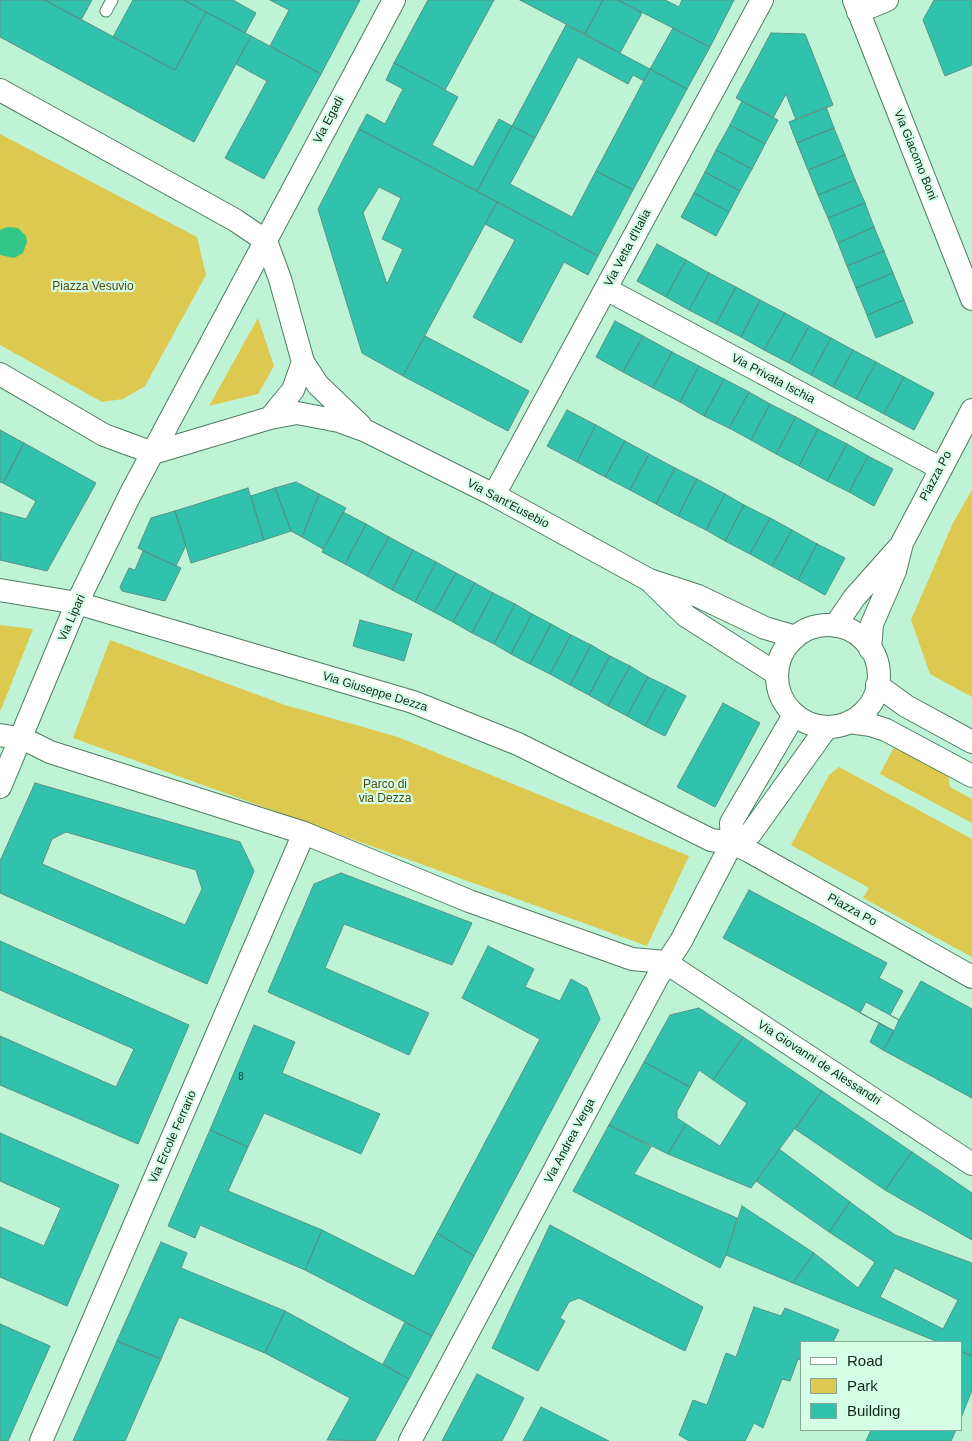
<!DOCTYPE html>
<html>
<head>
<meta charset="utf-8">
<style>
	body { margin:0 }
	#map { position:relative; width:972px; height:1441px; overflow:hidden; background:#bff3d5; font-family:Helvetica,sans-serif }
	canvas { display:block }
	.legend { position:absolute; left:800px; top:1341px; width:162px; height:90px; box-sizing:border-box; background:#d4fee6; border:1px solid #86a795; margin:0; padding:6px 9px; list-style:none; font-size:15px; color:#11251b }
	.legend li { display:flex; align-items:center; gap:10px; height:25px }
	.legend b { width:25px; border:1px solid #86a795 }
</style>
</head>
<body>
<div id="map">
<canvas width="972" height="1441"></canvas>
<ul class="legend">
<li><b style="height:6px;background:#fff"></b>Road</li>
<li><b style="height:14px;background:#ddc94f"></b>Park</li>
<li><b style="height:14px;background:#30c2ac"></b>Building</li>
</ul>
</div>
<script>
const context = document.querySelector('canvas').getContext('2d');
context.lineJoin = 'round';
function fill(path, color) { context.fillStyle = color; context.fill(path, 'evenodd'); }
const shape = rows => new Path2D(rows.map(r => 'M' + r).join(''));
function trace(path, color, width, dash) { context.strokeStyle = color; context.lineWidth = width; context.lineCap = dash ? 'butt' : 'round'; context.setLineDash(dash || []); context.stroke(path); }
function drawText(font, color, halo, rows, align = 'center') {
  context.font = font + ' Helvetica,sans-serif'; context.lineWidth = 4.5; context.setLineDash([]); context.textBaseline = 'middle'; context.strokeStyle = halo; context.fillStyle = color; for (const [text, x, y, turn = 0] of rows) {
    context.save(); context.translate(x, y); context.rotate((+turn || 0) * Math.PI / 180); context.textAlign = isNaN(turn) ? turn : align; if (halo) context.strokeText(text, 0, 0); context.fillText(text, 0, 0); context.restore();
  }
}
fill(shape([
	[0,134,197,237,206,275,145,386,123,399,102,402,0,345],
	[258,318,274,366,258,394,209,406],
	[972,490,972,697,930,674,911,620,953,523],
	[0,625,33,629,0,712],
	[110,640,285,705,398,737,689,856,647,946,73,738],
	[894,747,948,775,950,787,972,799,972,823,880,774],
	[839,767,972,839,972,957,863,898,869,888,791,845,829,775]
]), '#ddc94f');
fill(shape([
	[7,227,18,228,26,236,27,242,23,253,14,258,0,255,0,230]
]), '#32c788');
const building = shape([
	[0,0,45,0,175,70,206,12,251,36,194,142,0,37,0,0],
	[45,0,92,0,81,20,45,0],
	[133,0,184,0,206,12,175,70,113,37,133,0],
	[184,0,233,0,256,13,245,33,184,0],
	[270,0,360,0,321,74,270,46,289,10,270,0],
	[428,0,494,0,445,90,394,63,428,0],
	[520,0,603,0,585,34,520,0],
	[603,0,618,0,642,13,620,53,585,34,603,0],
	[618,0,665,0,679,7,682,0,734,0,710,47,618,0],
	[934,0,972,0,972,65,945,76,923,20,934,0],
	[566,25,650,69,644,81,633,75,628,84,578,57,535,138,512,126,566,25],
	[673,28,710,47,687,89,650,69,673,28],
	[771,33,805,34,833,105,796,120,786,94,773,118,736,98,771,33],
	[251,36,321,74,264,179,225,158,267,81,236,64,251,36],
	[394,63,458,97,432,145,473,167,499,119,512,126,477,191,359,129,367,114,385,124,403,89,386,80,394,63],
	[650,69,687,89,633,190,596,171,650,69],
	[742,101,778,120,765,144,730,125,742,101],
	[826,107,834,128,797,143,789,122,826,107],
	[730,125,765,144,752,169,716,150,730,125],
	[512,126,535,138,510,184,572,217,596,171,633,190,598,256,477,191,512,126],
	[834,128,845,155,808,170,797,143,834,128],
	[359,129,497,202,403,376,362,353,318,209,359,129],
	[379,187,401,198,382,239,403,249,387,284,363,213,379,187],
	[716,150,752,169,740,191,705,172,716,150],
	[845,155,855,180,818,195,808,170,845,155],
	[705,172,740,191,729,212,694,193,705,172],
	[855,180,865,203,828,218,818,195,855,180],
	[694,193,729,212,716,236,681,217,694,193],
	[497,202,598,256,588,275,564,262,521,343,473,317,515,240,485,224,497,202],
	[865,203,874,227,838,243,828,218,865,203],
	[874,227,884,251,847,266,838,243,874,227],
	[657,244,686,260,666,297,637,281,657,244],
	[884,251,893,273,856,288,847,266,884,251],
	[686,260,709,273,689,310,666,297,686,260],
	[709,273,736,287,716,324,689,310,709,273],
	[893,273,904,300,867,315,856,288,893,273],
	[736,287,760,300,741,337,716,324,736,287],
	[760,300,785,313,764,350,741,337,760,300],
	[904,300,913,323,876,338,867,315,904,300],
	[785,313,809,326,789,363,764,350,785,313],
	[615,321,643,336,623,372,596,357,615,321],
	[809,326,831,338,811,375,789,363,809,326],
	[425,336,529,391,508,431,403,376,425,336],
	[643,336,672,352,653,388,623,372,643,336],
	[831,338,853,350,833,387,811,375,831,338],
	[853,350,876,362,856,399,833,387,853,350],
	[672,352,699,366,680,402,653,388,672,352],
	[876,362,904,377,884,414,856,399,876,362],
	[699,366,724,379,704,416,680,402,699,366],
	[904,377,934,393,914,430,884,414,904,377],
	[724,379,749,392,729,428,704,416,724,379],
	[749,392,770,404,751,440,729,428,749,392],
	[770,404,796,417,776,454,751,440,770,404],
	[567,410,596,425,577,462,547,446,567,410],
	[796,417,818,429,799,466,776,454,796,417],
	[596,425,625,441,605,477,577,462,596,425],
	[818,429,847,444,827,481,799,466,818,429],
	[0,430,24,443,3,483,0,482,0,430],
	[625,441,649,454,630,490,605,477,625,441],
	[24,443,96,483,47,571,0,560,0,512,26,519,36,501,3,483,24,443],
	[847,444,868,456,849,492,827,481,847,444],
	[649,454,675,468,656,504,630,490,649,454],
	[868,456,893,469,874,506,849,492,868,456],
	[675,468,697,479,678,516,656,504,675,468],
	[697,479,725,494,706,530,678,516,697,479],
	[296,482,319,494,302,537,291,531,275,488,296,482],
	[248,488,264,540,191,563,175,511,248,488],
	[275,488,291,531,264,540,251,496,275,488],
	[319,494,346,508,323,549,302,537,319,494],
	[725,494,744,505,725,541,706,530,725,494],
	[744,505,770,518,750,554,725,541,744,505],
	[175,511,186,545,176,566,138,548,151,518,175,511],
	[343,512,366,524,345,564,322,552,343,512],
	[770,518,792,530,772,566,750,554,770,518],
	[366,524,389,537,367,576,345,564,366,524],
	[792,530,817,544,798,580,772,566,792,530],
	[389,537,413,550,392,590,367,576,389,537],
	[817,544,845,558,825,595,798,580,817,544],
	[413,550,436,562,415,602,392,590,413,550],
	[143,551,181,568,165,601,122,591,120,587,129,568,135,570,143,551],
	[436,562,456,573,434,612,415,602,436,562],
	[456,573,475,583,453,622,434,612,456,573],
	[475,583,493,593,472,633,453,622,475,583],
	[493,593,515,604,494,644,472,633,493,593],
	[515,604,532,614,511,654,494,644,515,604],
	[532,614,551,624,530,664,511,654,532,614],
	[360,620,412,634,404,661,353,646,360,620],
	[551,624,571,635,550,674,530,664,551,624],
	[571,635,591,645,570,685,550,674,571,635],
	[591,645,610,656,589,695,570,685,591,645],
	[610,656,630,666,608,706,589,695,610,656],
	[630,666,648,677,627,716,608,706,630,666],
	[648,677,667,686,645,726,627,716,648,677],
	[667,686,686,696,665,736,645,726,667,686],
	[723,703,760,723,715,807,677,787,723,703],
	[35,783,240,842,254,871,207,984,0,893,0,861,35,783],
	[66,832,196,870,202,889,185,925,42,864,52,839,66,832],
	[341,873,472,923,452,965,344,924,325,968,429,1013,409,1055,268,992,314,884,341,873],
	[749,890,887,963,879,978,903,991,890,1015,899,1020,921,981,972,1009,972,1098,883,1050,894,1031,723,938,749,890],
	[0,941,189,1025,138,1144,0,1085,0,1036,116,1087,134,1049,0,990,0,941],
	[488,946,534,969,525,987,560,1001,571,979,587,988,600,1019,474,1256,437,1233,540,1039,462,998,488,946],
	[866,1002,899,1020,894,1031,860,1013,866,1002],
	[699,1008,743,1037,713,1080,699,1070,690,1087,644,1062,670,1015,699,1008],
	[879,1023,894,1031,883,1050,870,1042,879,1023],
	[254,1025,295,1042,282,1073,380,1114,361,1154,264,1113,248,1147,210,1130,254,1025],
	[743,1037,822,1091,751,1188,668,1154,686,1124,720,1146,747,1103,713,1080,743,1037],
	[644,1062,690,1087,677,1111,677,1118,686,1124,668,1154,609,1125,644,1062],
	[822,1091,912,1152,885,1190,795,1129,822,1091],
	[609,1125,651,1147,634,1174,737,1218,726,1255,720,1268,573,1191,609,1125],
	[210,1130,248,1147,228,1191,322,1230,305,1270,200,1225,195,1238,168,1226,210,1130],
	[0,1133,119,1185,67,1306,0,1277,0,1227,44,1246,61,1208,0,1181,0,1133],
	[779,1149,850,1202,829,1232,756,1181,779,1149],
	[912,1152,972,1193,972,1240,885,1190,912,1152],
	[850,1202,895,1235,972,1263,972,1356,961,1351,961,1342,938,1342,793,1283,814,1253,858,1288,875,1262,829,1232,850,1202],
	[895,1268,958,1300,943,1329,880,1297,895,1268],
	[742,1206,814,1253,793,1283,726,1255,742,1206],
	[550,1225,703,1307,685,1351,579,1298,569,1302,560,1318,565,1321,538,1371,492,1348,550,1225],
	[322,1230,414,1276,437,1233,474,1256,432,1336,305,1270,322,1230],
	[161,1242,187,1253,181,1268,285,1311,265,1353,179,1317,161,1359,117,1341,161,1242],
	[754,1307,781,1316,785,1308,839,1330,833,1342,801,1342,801,1360,798,1359,790,1381,782,1379,763,1428,754,1423,745,1441,689,1441,679,1435,693,1400,707,1405,726,1353,736,1357,754,1307],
	[285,1311,409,1379,375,1441,327,1440,350,1398,265,1353,285,1311],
	[405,1322,432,1336,409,1379,383,1364,405,1322],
	[0,1324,50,1346,8,1441,0,1441,0,1324],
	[117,1341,161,1359,125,1441,73,1441,117,1341],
	[961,1351,972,1356,972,1390,961,1418,961,1351],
	[477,1374,524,1398,502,1441,442,1441,477,1374],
	[541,1407,609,1441,523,1441,541,1407],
	[871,1430,956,1430,951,1441,866,1441,871,1430]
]);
fill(building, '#30c2ac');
trace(building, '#569386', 1);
const service = shape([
	[106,11,112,0]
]);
const minor = shape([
	[854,0,972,299],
	[858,12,887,0],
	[0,90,235,220,266,241,280,279,303,362,318,385,360,425],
	[606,289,940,468],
	[0,374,104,435,153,453,270,418,297,413,339,421,366,431,494,495,649,580,698,596,765,628,796,637],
	[270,418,293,390,303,362],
	[494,495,762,0],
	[653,584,686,616,777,674],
	[0,590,77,603,413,702,518,744,711,840,732,843,749,851,972,977],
	'777 676a51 51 0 1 1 102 0a51 51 0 1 1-102 0Z',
	[835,626,854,598,902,544],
	[870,649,872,624,895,571,902,543,972,410],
	[877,685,906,706,972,742],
	[849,722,871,725,886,730,972,776],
	[0,735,24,739,50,752,304,833,469,901,632,959,665,962,972,1164],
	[0,787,77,603,130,495,394,0],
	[732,843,751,833,827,727],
	[732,843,731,823,794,715],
	[41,1441,304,833],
	[410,1441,657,978,681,941,732,843]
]);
trace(service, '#4d7d63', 13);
trace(minor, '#4d7d63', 24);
trace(service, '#fff', 11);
trace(minor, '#fff', 22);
drawText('10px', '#194c3f', null, [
	["8",241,1077]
]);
drawText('12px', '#11251b', '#d4fee6', [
	["Via Egadi",329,120,-62],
	["Via Giacomo Boni",915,155,68],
	["Via Vetta d'Italia",628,248,-62],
	["Via Privata Ischia",773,379,28],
	["Piazza Po",936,476,-62],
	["Via Sant'Eusebio",508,504,28],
	["Via Lipari",72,618,-66],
	["Via Giuseppe Dezza",375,692,17],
	["Piazza Po",852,910,29],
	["Via Giovanni de Alessandri",819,1063,33],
	["Via Ercole Ferrario",173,1137,-66],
	["Via Andrea Verga",570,1141,-62]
]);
drawText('12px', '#534a13', '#d4fee6', [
	["Piazza Vesuvio",93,287],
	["Parco di",385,785],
	["via Dezza",385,799]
]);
</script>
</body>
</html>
